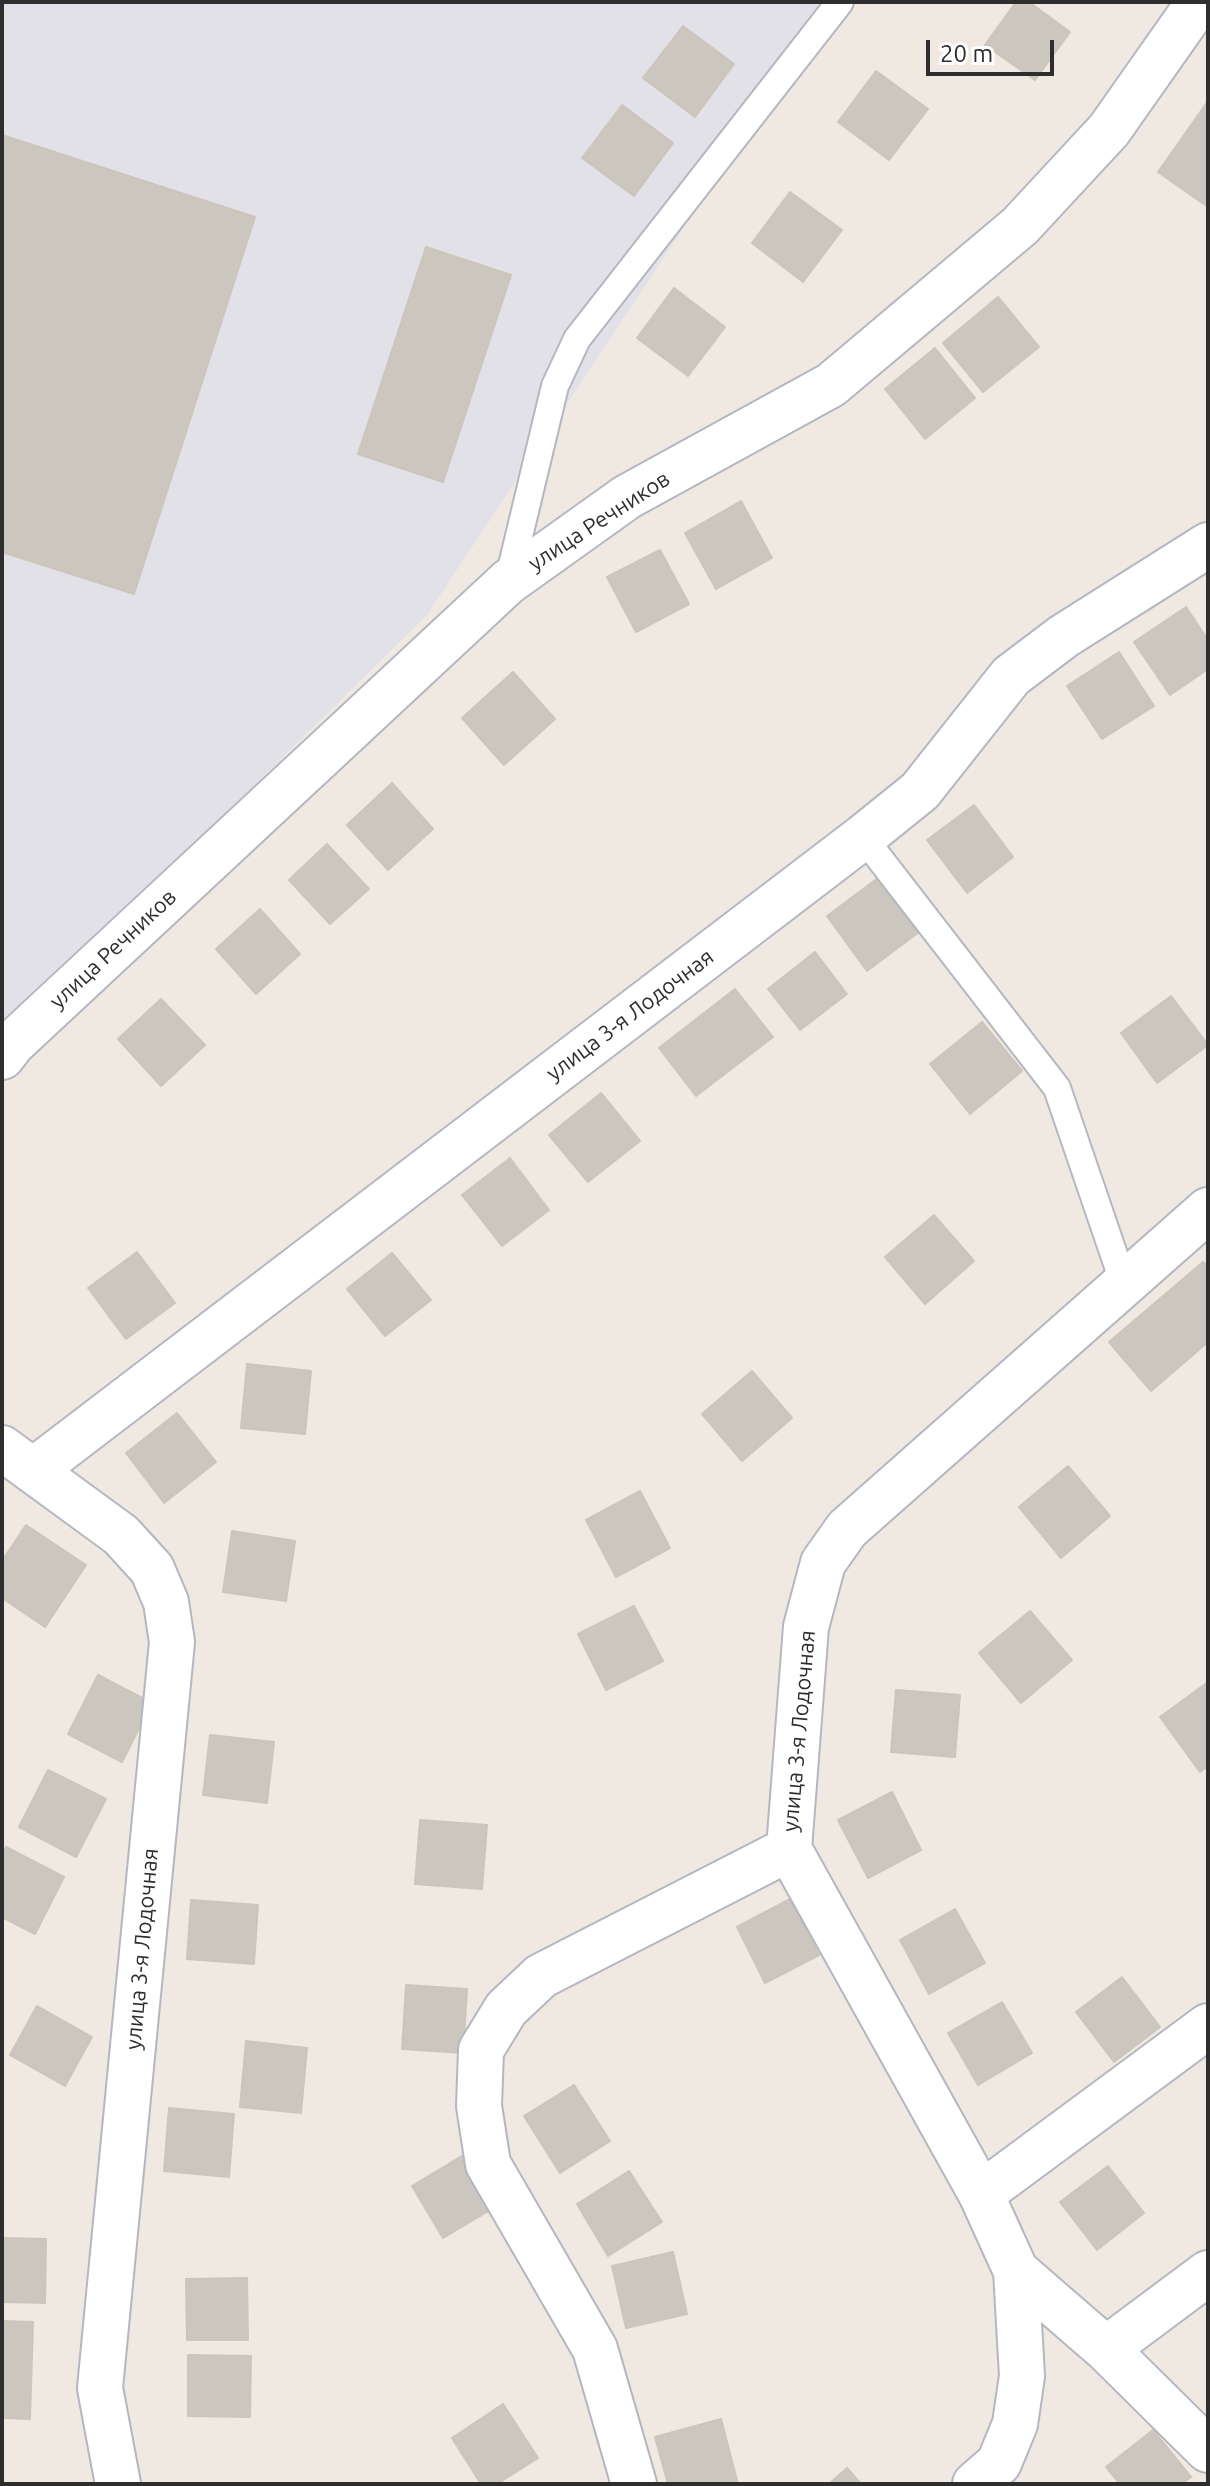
<!DOCTYPE html>
<html>
<head>
<meta charset="utf-8">
<style>
	body { margin:0 }
	#map { position:relative; width:1210px; height:2486px; overflow:hidden; background:#efe9e1; font-family:Ubuntu,sans-serif }
	canvas { display:block }
	.frame { position:absolute; inset:0; border:4px solid #2e2e2e; pointer-events:none }
	.scale { position:absolute; left:926px; top:40px; width:128px; height:36px; box-sizing:border-box; border:4px solid #2e2e2e; border-top:0; padding-left:10px; font-size:24px; line-height:28px; white-space:nowrap; color:#2e2e2e; -webkit-text-stroke:6px #fff; paint-order:stroke }
</style>
</head>
<body>
<div id="map">
<canvas width="1210" height="2486"></canvas>
<div class="frame"></div>
<div class="scale">20 m</div>
</div>
<script>
const context = document.querySelector('canvas').getContext('2d');
context.lineJoin = 'round';
function fill(path, color) { context.fillStyle = color; context.fill(path, 'evenodd'); }
const shape = rows => new Path2D(rows.map(r => 'M' + r).join(''));
function trace(path, color, width, dash) { context.strokeStyle = color; context.lineWidth = width; context.lineCap = dash ? 'butt' : 'round'; context.setLineDash(dash || []); context.stroke(path); }
function drawText(font, color, halo, rows, align = 'center') {
  context.font = font + ' Ubuntu,sans-serif'; context.lineWidth = 6; context.setLineDash([]); context.textBaseline = 'middle'; context.strokeStyle = halo; context.fillStyle = color; for (const [text, x, y, turn = 0] of rows) {
    context.save(); context.translate(x, y); context.rotate((+turn || 0) * Math.PI / 180); context.textAlign = isNaN(turn) ? turn : align; if (halo) context.strokeText(text, 0, 0); context.fillText(text, 0, 0); context.restore();
  }
}
fill(shape([
	[2,2,833,2,427,615,2,1034]
]), '#e3e1e8');
const building = shape([
	[1016,2,1029,2,1070,32,1035,80,985,45,1016,2],
	[683,26,734,64,695,117,643,78,683,26],
	[876,71,928,109,889,160,838,122,876,71],
	[1208,101,1208,207,1158,172,1208,101],
	[622,105,673,143,634,196,582,158,622,105],
	[2,135,255,217,134,594,2,552,2,135],
	[790,192,842,230,803,282,752,243,790,192],
	[426,247,511,275,443,482,358,454,426,247],
	[674,288,725,327,688,376,637,338,674,288],
	[998,297,1039,347,983,392,943,343,998,297],
	[935,348,975,398,925,439,885,389,935,348],
	[741,501,772,558,716,589,685,533,741,501],
	[660,550,689,604,636,632,607,577,660,550],
	[1186,607,1208,640,1208,669,1170,695,1134,642,1186,607],
	[1119,652,1154,706,1102,739,1067,686,1119,652],
	[513,672,555,719,504,765,462,718,513,672],
	[392,783,433,829,388,870,347,825,392,783],
	[974,805,1013,857,967,893,927,840,974,805],
	[327,844,369,889,330,924,289,880,327,844],
	[878,878,919,932,867,971,827,916,878,878],
	[260,909,300,954,256,994,216,949,260,909],
	[815,952,847,994,800,1030,768,989,815,952],
	[735,989,773,1037,696,1096,659,1048,735,989],
	[1171,996,1208,1045,1157,1083,1121,1033,1171,996],
	[161,999,205,1045,161,1086,118,1039,161,999],
	[982,1022,1022,1071,970,1114,930,1064,982,1022],
	[601,1093,640,1141,588,1182,549,1135,601,1093],
	[510,1158,549,1210,502,1246,462,1195,510,1158],
	[934,1215,974,1261,925,1304,885,1257,934,1215],
	[137,1252,175,1303,126,1339,88,1288,137,1252],
	[392,1253,431,1300,385,1336,347,1289,392,1253],
	[1203,1262,1208,1267,1208,1342,1151,1391,1109,1342,1203,1262],
	[247,1364,311,1371,305,1434,241,1428,247,1364],
	[752,1371,792,1418,742,1461,702,1414,752,1371],
	[177,1413,216,1462,164,1503,126,1453,177,1413],
	[1068,1466,1110,1516,1061,1558,1019,1507,1068,1466],
	[640,1491,670,1548,616,1577,586,1520,640,1491],
	[26,1525,86,1565,45,1627,2,1598,2,1561,26,1525],
	[232,1531,295,1541,286,1601,223,1592,232,1531],
	[634,1606,663,1661,606,1690,578,1634,634,1606],
	[1030,1611,1072,1660,1021,1703,979,1653,1030,1611],
	[98,1675,152,1703,122,1762,68,1734,98,1675],
	[1208,1682,1208,1766,1200,1772,1160,1717,1208,1682],
	[896,1690,960,1695,955,1757,891,1752,896,1690],
	[210,1735,274,1742,267,1803,203,1795,210,1735],
	[48,1770,106,1799,76,1857,19,1827,48,1770],
	[892,1792,921,1850,868,1878,838,1820,892,1792],
	[420,1820,487,1825,482,1889,415,1884,420,1820],
	[6,1847,64,1877,35,1934,2,1917,2,1856,6,1847],
	[790,1899,819,1955,765,1983,737,1927,790,1899],
	[191,1900,258,1905,254,1964,187,1959,191,1900],
	[955,1909,985,1963,929,1994,900,1940,955,1909],
	[1122,1977,1160,2027,1114,2062,1076,2012,1122,1977],
	[406,1985,467,1989,463,2053,402,2049,406,1985],
	[1002,2002,1032,2053,978,2085,948,2033,1002,2002],
	[37,2006,92,2037,65,2086,10,2055,37,2006],
	[246,2041,307,2048,301,2113,240,2107,246,2041],
	[574,2085,610,2141,560,2173,524,2116,574,2085],
	[169,2108,234,2114,229,2177,164,2171,169,2108],
	[470,2151,502,2203,443,2238,412,2186,470,2151],
	[1108,2166,1144,2213,1097,2250,1060,2202,1108,2166],
	[629,2171,662,2222,608,2256,577,2204,629,2171],
	[2,2238,46,2239,45,2303,2,2302,2,2238],
	[673,2252,687,2314,626,2328,612,2266,673,2252],
	[247,2278,248,2340,187,2340,186,2279,247,2278],
	[2,2321,33,2322,30,2419,2,2418,2,2321],
	[188,2355,251,2356,250,2417,188,2416,188,2355],
	[503,2404,538,2458,497,2484,481,2484,452,2438,503,2404],
	[721,2419,738,2484,668,2484,655,2437,721,2419],
	[1153,2430,1191,2477,1182,2484,1120,2484,1106,2467,1153,2430],
	[847,2468,861,2484,829,2484,847,2468]
]);
fill(building, '#cbc7bf');
trace(building, '#cbc5ba', 2);
const lane = shape([
	[508,582,555,386,577,339,840,2],
	[863,837,1057,1088,1124,1284]
]);
const street = shape([
	[2,1057,12,1044,508,582,627,497,831,385,1020,226,1109,130,1199,2],
	[2,1448,121,1535,152,1569,166,1602,172,1642,100,2388,118,2484],
	[34,1470,863,837,920,791,1011,676,1064,636,1208,545],
	[789,1849,981,2194,1016,2271,1106,2349,1208,2450],
	[981,2194,1208,2026],
	[1106,2349,1208,2273],
	[634,2484,595,2349,488,2164,479,2106,481,2050,506,2009,541,1976,789,1849,806,1627,823,1563,847,1529,1208,1210],
	[975,2484,999,2463,1015,2424,1022,2376,1016,2271]
]);
trace(lane, '#b4b7c1', 30);
trace(street, '#b4b7c1', 48);
trace(lane, '#fff', 26);
trace(street, '#fff', 44);
drawText('22px', '#2e2e2e', '#fff', [
	["улица Речников",599,521,-33],
	["улица Речников",113,949,-43],
	["улица 3-я Лодочная",630,1015,-37],
	["улица 3-я Лодочная",799,1731,-85],
	["улица 3-я Лодочная",142,1949,-85]
]);
</script>
</body>
</html>
